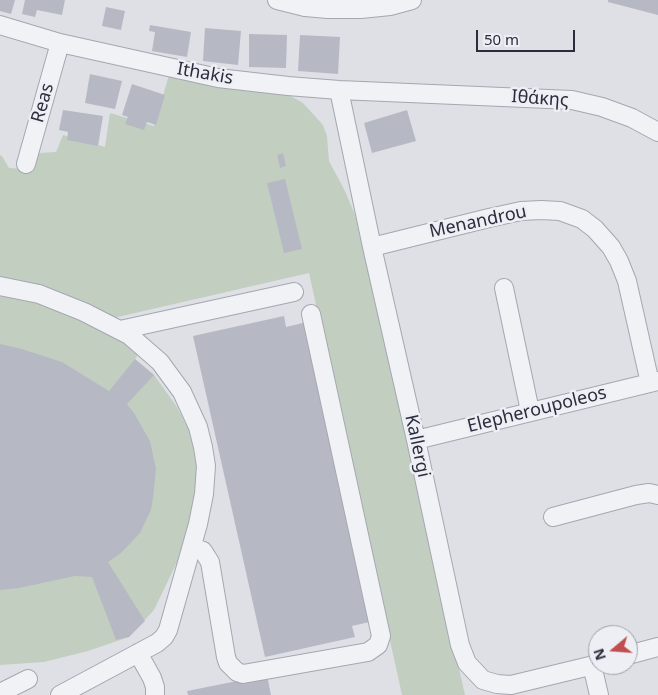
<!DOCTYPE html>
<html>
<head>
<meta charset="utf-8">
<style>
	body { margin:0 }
	#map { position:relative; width:658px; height:695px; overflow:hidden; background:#dee0e6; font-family:"Noto Sans",sans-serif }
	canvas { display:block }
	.north { position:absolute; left:588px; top:625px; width:50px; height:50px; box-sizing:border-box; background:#edeff4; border:1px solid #9fa1aa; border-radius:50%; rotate:252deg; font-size:14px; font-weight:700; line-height:20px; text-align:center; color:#292d3c }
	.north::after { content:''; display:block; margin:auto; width:18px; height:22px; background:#c14e50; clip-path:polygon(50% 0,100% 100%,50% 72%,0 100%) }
	.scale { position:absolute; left:476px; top:30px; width:99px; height:22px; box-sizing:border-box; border:2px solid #292d3c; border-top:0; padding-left:6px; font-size:15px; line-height:18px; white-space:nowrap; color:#292d3c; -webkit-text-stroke:4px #edeff4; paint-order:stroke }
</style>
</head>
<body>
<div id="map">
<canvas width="658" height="695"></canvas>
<div class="north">N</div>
<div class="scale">50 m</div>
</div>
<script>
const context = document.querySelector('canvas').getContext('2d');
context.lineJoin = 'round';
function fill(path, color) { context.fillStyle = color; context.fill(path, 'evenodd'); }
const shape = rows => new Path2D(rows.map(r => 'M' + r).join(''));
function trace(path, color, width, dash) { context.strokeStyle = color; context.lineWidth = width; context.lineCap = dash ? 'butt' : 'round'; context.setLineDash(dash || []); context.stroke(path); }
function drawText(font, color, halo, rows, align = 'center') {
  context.font = font + ' "Noto Sans",sans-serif'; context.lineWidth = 5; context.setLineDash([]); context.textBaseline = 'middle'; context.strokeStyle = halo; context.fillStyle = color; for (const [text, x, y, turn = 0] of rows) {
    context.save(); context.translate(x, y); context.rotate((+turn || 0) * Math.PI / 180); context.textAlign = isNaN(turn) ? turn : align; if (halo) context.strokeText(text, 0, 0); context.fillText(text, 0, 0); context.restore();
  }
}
fill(shape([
	[169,75,280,90,303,103,323,125,327,136,329,161,345,191,355,215,465,695,402,695,309,273,109,319,0,280,0,155,2,156,9,168,29,169,31,161,39,153,56,152,63,135,105,147,110,113,154,126],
	[0,296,26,300,56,309,113,335,139,353,135,359,154,375,177,407,190,433,197,464,197,499,189,537,154,610,129,637,88,651,44,662,0,665]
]), '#c2cfc0');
fill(shape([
	[0,0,15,0,11,14,0,11],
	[25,0,65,0,62,15,37,10,35,17,22,14],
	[608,0,658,0,658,15,608,2],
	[106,7,125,11,121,30,102,26],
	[150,25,191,32,187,57,152,51,155,32,149,31],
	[205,28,241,31,238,65,203,61],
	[249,34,287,35,286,68,249,67],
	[300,35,340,37,338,74,298,71],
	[90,74,122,81,115,109,85,103],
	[132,84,165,95,156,125,147,122,144,130,125,124,128,117,122,115],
	[63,110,103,116,98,146,67,140,68,132,59,130],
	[407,110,416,141,372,153,364,123],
	[283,153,286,166,280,168,277,155],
	[285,179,302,249,284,253,267,183],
	[284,316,286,327,307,322,374,621,352,626,355,637,265,657,193,336],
	[0,344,22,349,62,362,109,391,135,359,154,375,127,404,134,413,150,441,156,469,153,498,151,510,140,533,121,553,108,562,145,621,129,637,116,640,92,577,75,576,19,588,0,590],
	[267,675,271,695,188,695,187,691]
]), '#b6b9c3');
const minor = shape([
	[277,0,305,7,328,9,361,9,390,6,412,0],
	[0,25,60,43,218,78,288,86,339,90,572,100,602,107,632,118,658,132],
	[339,90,372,247,416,440,460,645,467,663,483,680,497,684,511,685,598,664],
	[26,164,60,43],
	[372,247,489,218,521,211,541,210,560,211,582,219,595,229,611,247,619,261,627,281,650,383],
	[0,286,39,294,84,312,129,335,160,362,182,392,198,427,203,447,206,466,204,494,198,524,168,630,164,637,157,643,60,695],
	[504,288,530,411],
	[120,330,294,292],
	[416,440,658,381],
	[553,517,636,495,649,493,658,495],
	[192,547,203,551,210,562,226,657,228,663,237,672,243,674,368,652,378,645,381,636,311,314],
	[138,653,152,678,155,687,155,695],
	[628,655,658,647],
	[592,665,599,695],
	[0,693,28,679]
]);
trace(minor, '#a4a7b0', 20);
trace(minor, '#f0f2f5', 18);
drawText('18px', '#292d3c', '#edeff4', [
	["Ithakis",205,74,10],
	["Ιθάκης",540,99,4],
	["Reas",43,103,-74],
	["Menandrou",478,222,-12],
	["Elepheroupoleos",537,410,-14],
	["Kallergi",417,446,78]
]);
</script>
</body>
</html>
